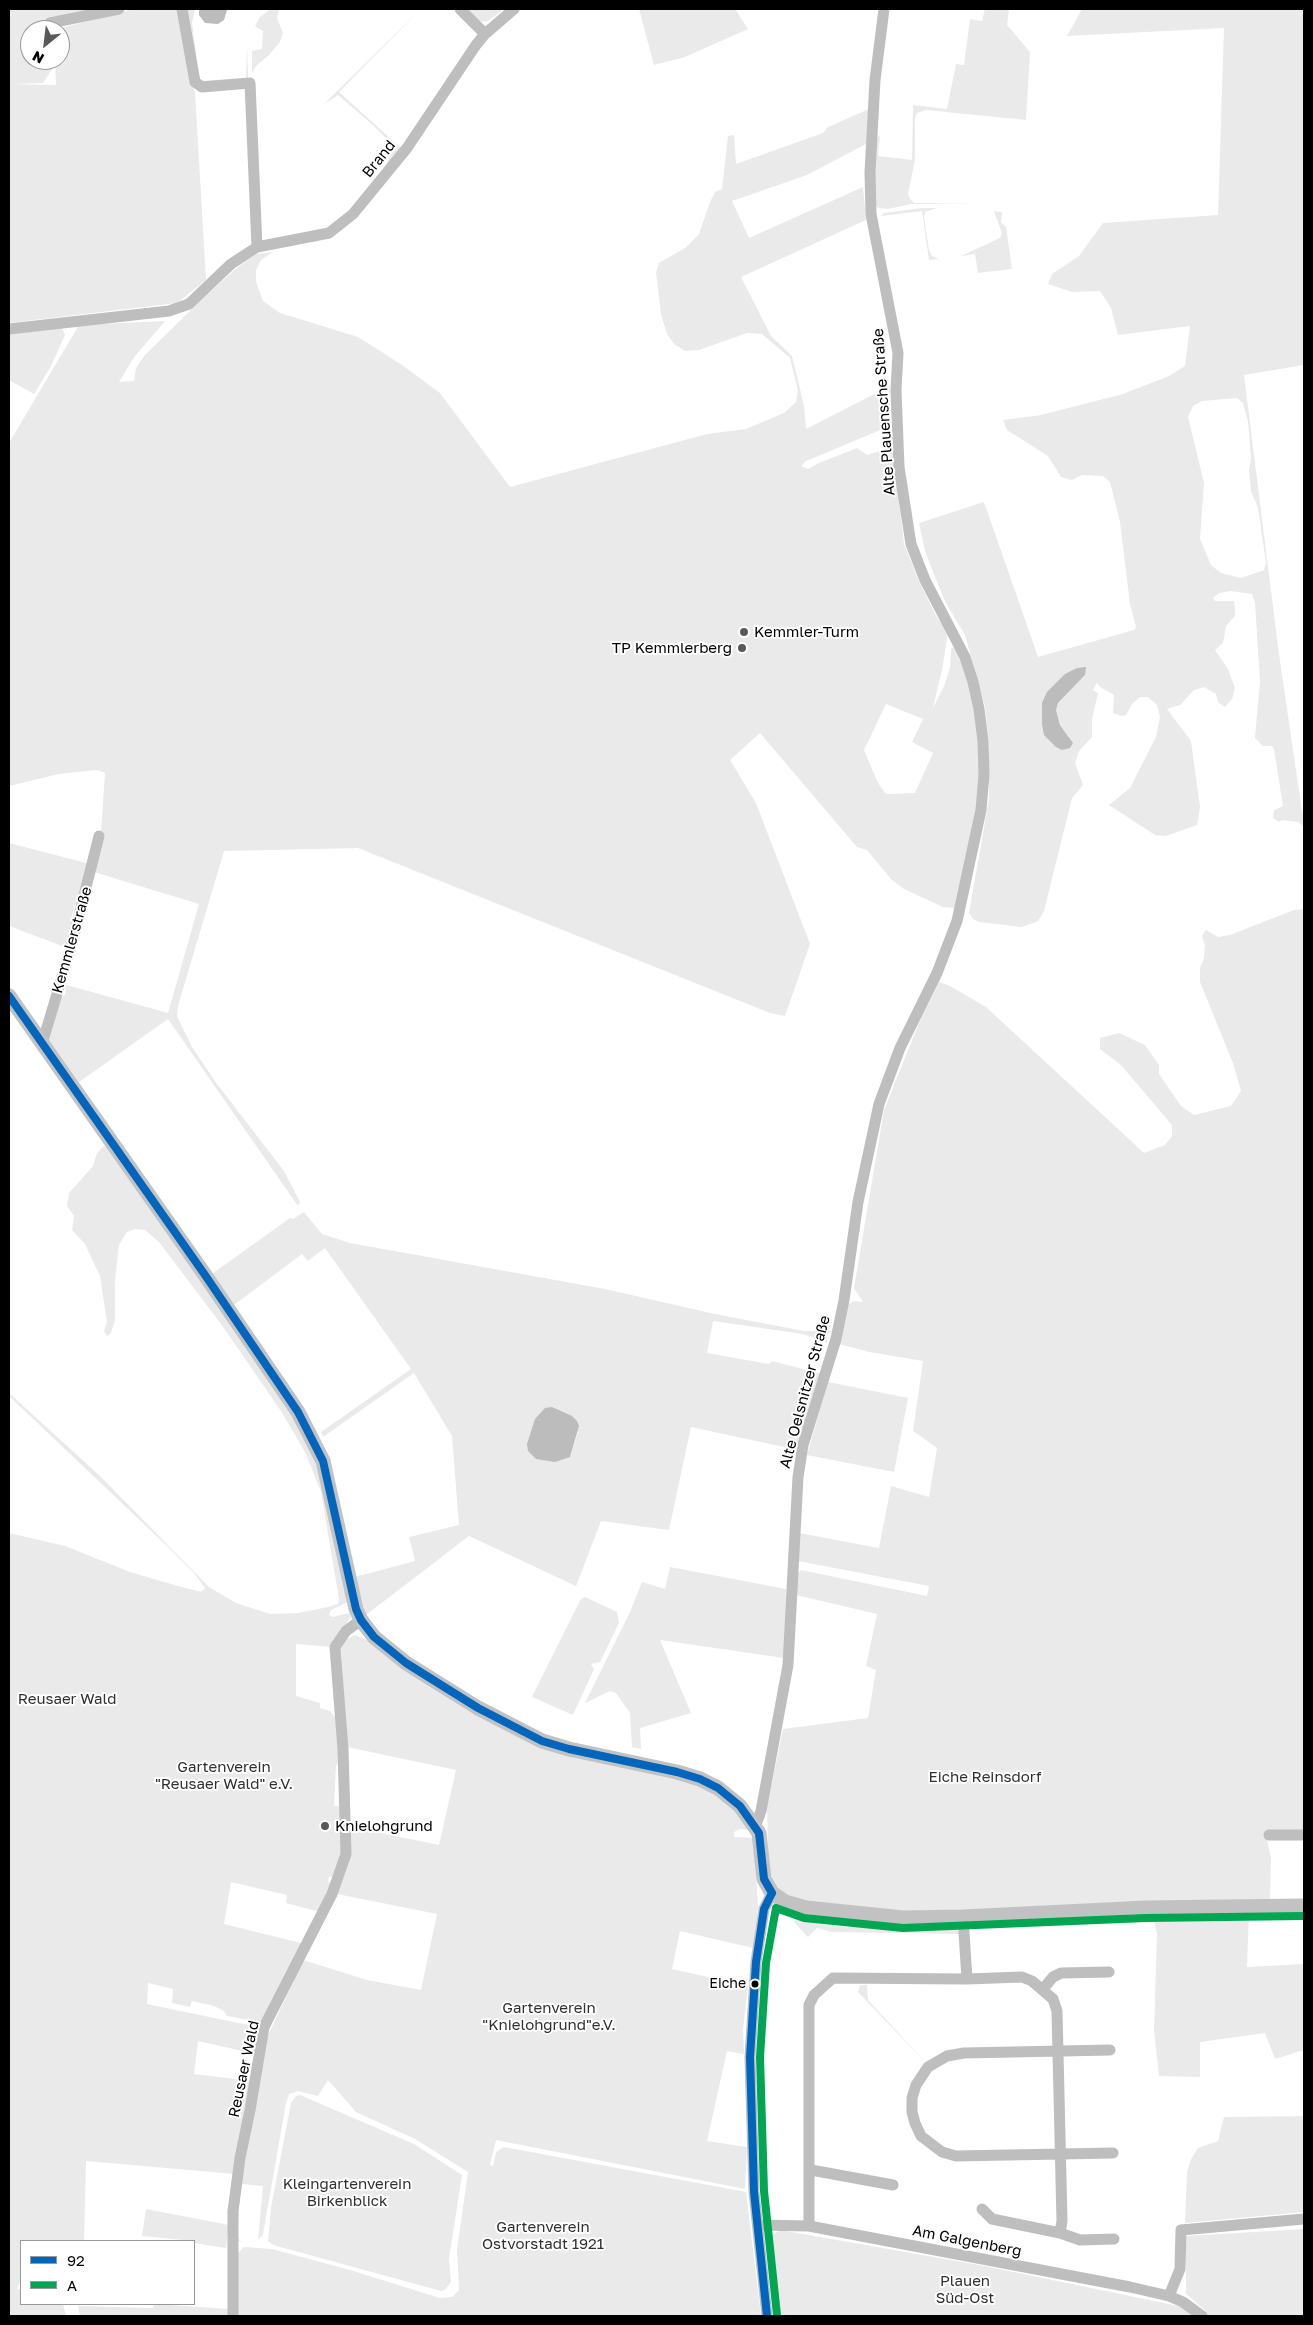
<!DOCTYPE html>
<html>
<head>
<meta charset="utf-8">
<style>
	body { margin:0 }
	#map { position:relative; width:1313px; height:2325px; overflow:hidden; background:#fff; font-family:"Golos Text",sans-serif }
	canvas { display:block }
	.frame { position:absolute; inset:0; border:10px solid #000; pointer-events:none }
	.legend { position:absolute; left:20px; top:2240px; width:175px; height:65px; box-sizing:border-box; background:#fff; border:1px solid #999; margin:0; padding:6px 9px; list-style:none; font-size:15px; color:#000 }
	.legend li { display:flex; align-items:center; gap:10px; height:25px }
	.legend b { width:25px; border:1px solid #999 }
	.north { position:absolute; left:20px; top:20px; width:50px; height:50px; box-sizing:border-box; background:#fff; border:1px solid #999; border-radius:50%; rotate:209deg; font-size:14px; font-weight:700; line-height:20px; text-align:center; color:#000 }
	.north::after { content:''; display:block; margin:auto; width:18px; height:22px; background:#595959; clip-path:polygon(50% 0,100% 100%,50% 72%,0 100%) }
</style>
</head>
<body>
<div id="map">
<canvas width="1313" height="2325"></canvas>
<div class="frame"></div>
<ul class="legend">
<li><b style="height:6px;background:#0065bd"></b>92</li>
<li><b style="height:6px;background:#00a651"></b>A</li>
</ul>
<div class="north">N</div>
</div>
<script>
const context = document.querySelector('canvas').getContext('2d');
context.lineJoin = 'round';
function fill(path, color) { context.fillStyle = color; context.fill(path, 'evenodd'); }
const shape = rows => new Path2D(rows.map(r => 'M' + r).join(''));
function trace(path, color, width, dash) { context.strokeStyle = color; context.lineWidth = width; context.lineCap = dash ? 'butt' : 'round'; context.setLineDash(dash || []); context.stroke(path); }
function drawText(font, color, halo, rows, align = 'center') {
  context.font = font + ' "Golos Text",sans-serif'; context.lineWidth = 4; context.setLineDash([]); context.textBaseline = 'middle'; context.strokeStyle = halo; context.fillStyle = color; for (const [text, x, y, turn = 0] of rows) {
    context.save(); context.translate(x, y); context.rotate((+turn || 0) * Math.PI / 180); context.textAlign = isNaN(turn) ? turn : align; if (halo) context.strokeText(text, 0, 0); context.fillText(text, 0, 0); context.restore();
  }
}
fill(shape([
	[9,9,98,9,31,24,30,60,51,60,52,69,43,83,9,84],
	[134,9,180,9,190,78,195,92,206,280,177,303,9,323,9,84,56,85,55,60,60,60,60,30,53,30],
	[186,9,195,9,192,23,200,81,246,78,247,45,248,78,200,83],
	[271,9,279,9,277,18,283,33,280,42,269,55,256,66,252,73,252,51,262,49,263,31,255,26,260,17],
	[421,9,339,92,402,149,390,166,387,163,390,156,390,146,387,139,374,126,338,95,324,104],
	[466,9,504,9,488,21,482,22,475,19],
	[639,9,735,9,748,29,685,57,654,65],
	[985,9,1009,9,1007,25,1030,52,1026,120,926,110,917,113,915,119,915,160,908,194,910,199,914,203,980,204,911,204,888,209,879,208,875,206,873,186,877,137,880,136,878,156,912,160,913,105,947,109,956,64,964,65,970,19,982,21],
	[1082,9,1304,9,1304,365,1244,375,1278,647,1302,812,1304,812,1304,827,1298,822,1282,820,1279,822,1273,818,1274,810,1283,806,1274,749,1272,746,1263,746,1255,738,1260,681,1255,603,1252,594,1231,591,1219,593,1213,598,1215,601,1234,601,1235,609,1235,616,1226,626,1223,643,1215,650,1228,669,1235,688,1232,699,1225,707,1218,702,1216,694,1204,687,1194,690,1180,705,1167,709,1191,741,1200,807,1197,825,1166,836,1155,835,1109,805,1130,788,1156,737,1160,717,1157,705,1148,697,1140,697,1132,704,1126,715,1121,716,1113,713,1114,695,1100,687,1097,683,1093,690,1098,693,1092,719,1092,737,1079,751,1075,763,1083,785,1072,798,1044,911,1038,921,1022,927,979,922,973,919,969,913,989,799,989,743,985,707,965,635,946,603,935,577,925,551,919,523,984,502,1038,657,1134,630,1136,627,1130,604,1120,522,1110,482,1103,476,1082,475,1072,480,1061,477,1048,456,1007,430,1003,420,1041,415,1123,394,1169,376,1185,366,1190,326,1118,335,1111,308,1100,291,1072,292,1048,284,1052,274,1079,256,1103,223,1218,215,1224,28,1067,36],
	[1237,398,1243,403,1248,421,1251,459,1249,470,1251,491,1258,508,1266,563,1264,570,1241,578,1221,573,1211,565,1200,539,1204,483,1188,417,1193,406,1202,401],
	[1077,668,1085,675,1058,703,1056,710,1060,725,1070,738,1042,724],
	[869,109,866,144,807,175,732,201,749,238,863,187,866,220,741,277,771,336,792,356,804,406,806,429,890,386,890,421,888,425,878,431,806,461,801,466,808,469,819,463,857,448,867,455,887,449,893,453,904,544,919,581,936,616,948,632,942,670,933,708,944,686,950,668,951,649,956,644,975,695,980,751,979,806,958,904,953,908,943,907,904,889,891,879,867,850,857,847,760,733,730,760,756,803,810,944,785,1016,770,1013,358,848,224,851,178,1006,177,1016,192,1047,217,1084,284,1171,300,1202,298,1206,168,1019,79,1082,48,1039,59,998,65,995,66,990,63,984,168,1013,199,904,94,872,103,835,101,831,105,773,97,770,59,774,9,786,9,443,79,325,165,321,135,356,119,382,134,381,136,368,144,356,204,297,238,267,256,254,273,252,261,260,256,270,256,282,263,301,280,313,358,337,402,365,440,393,510,487,707,434,746,429,784,413,796,402,798,391,790,358,762,334,747,333,699,350,685,351,674,344,667,334,661,314,656,272,659,263,685,248,699,234,710,202,715,192,722,189,728,136,734,135,736,164,823,133,828,127],
	[886,704,923,719,912,742,933,753,915,793,889,794,885,793,878,783,864,750],
	[922,208,937,208,925,212,924,217,929,250,932,256,939,259,929,260,922,211,881,216,884,213],
	[994,211,1002,212,1001,222,1006,227,1012,269,978,273,975,254,961,256,1000,238,1002,233],
	[62,328,65,335,51,366,34,394,9,380,9,334],
	[9,843,90,864,79,903,75,905,72,915,73,919,65,947,9,926],
	[1304,909,1304,1832,1265,1831,1271,1858,1270,1899,908,1912,846,1909,789,1897,773,1884,769,1870,768,1853,767,1807,783,1729,868,1718,876,1670,866,1666,877,1614,796,1595,797,1575,801,1570,927,1596,929,1586,798,1561,799,1533,879,1548,891,1486,929,1497,937,1448,913,1431,923,1361,869,1352,839,1344,847,1305,854,1301,863,1302,854,1288,884,1110,921,1018,939,982,950,986,986,1007,1144,1153,1165,1145,1172,1136,1172,1125,1121,1065,1100,1049,1100,1038,1119,1033,1145,1045,1159,1065,1159,1074,1181,1106,1194,1115,1231,1106,1241,1091,1233,1063,1200,982,1200,968,1204,958,1205,945,1202,936,1206,930,1218,937,1230,935,1294,910],
	[104,1146,111,1149,280,1394,319,1464,348,1602,331,1610,329,1615,333,1617,349,1613,351,1616,332,1647,296,1644,296,1696,320,1703,320,1708,330,1711,338,1721,341,1758,336,1766,334,1806,343,1807,345,1840,337,1876,329,1877,328,1881,332,1886,320,1912,286,1903,287,1895,231,1882,224,1924,305,1944,266,2023,227,2016,224,2011,214,2006,192,2001,190,2007,172,2003,173,1989,148,1983,147,2004,248,2025,260,2031,256,2054,198,2041,194,2074,252,2081,235,2174,86,2161,84,2241,21,2241,21,2279,17,2289,21,2289,21,2304,63,2304,66,2316,9,2316,9,1533,65,1546,130,1572,171,1584,201,1592,205,1588,194,1573,165,1544,9,1396,9,1393,100,1476,209,1587,236,1603,270,1614,298,1613,328,1607,338,1604,339,1599,321,1492,305,1452,281,1411,221,1324,159,1242,145,1230,135,1229,127,1232,119,1245,115,1281,115,1320,111,1333,107,1336,104,1331,107,1322,100,1276,85,1244,72,1230,74,1216,67,1206,69,1193,93,1166,97,1153],
	[304,1212,322,1234,350,1243,605,1289,715,1314,804,1331,833,1331,827,1334,827,1343,803,1334,713,1321,707,1353,769,1364,772,1361,822,1374,798,1450,691,1427,669,1530,601,1521,576,1586,469,1536,366,1615,355,1577,415,1561,409,1537,459,1525,452,1436,414,1373,323,1437,321,1432,411,1369,325,1248,308,1261,302,1254,234,1305,212,1274,290,1218,293,1219],
	[540,1413,578,1432,570,1457],
	[828,1382,908,1398,894,1472,807,1455],
	[670,1567,786,1589,784,1658,660,1640,691,1713,640,1728,641,1749,632,1747,630,1713,616,1693,610,1691,585,1703,630,1612,642,1582,665,1589],
	[585,1597,617,1612,619,1623,600,1662,591,1664,594,1669,573,1715,532,1697,581,1599],
	[355,1635,370,1641,523,1738,697,1782,731,1803,752,1831,741,1829,734,1832,734,1837,754,1838,758,1908,753,1948,680,1931,672,1969,748,1986,743,2029,744,2054,727,2051,707,2141,747,2147,745,2189,496,2140,490,2165,493,2166,496,2152,504,2147,746,2192,761,2316,237,2316,235,2256,244,2247,272,2249,350,2270,440,2298,452,2297,459,2290,457,2249,468,2172,415,2139,356,2112,328,2080,318,2096,298,2091,289,2094,286,2103,263,2234,258,2240,263,2186,240,2184,237,2239,241,2240,237,2242,238,2190,266,2040,303,1960,367,1980,421,1990,437,1914,337,1894,350,1832,356,1828,439,1845,456,1770,347,1747,341,1646,345,1640],
	[1249,1912,1247,1967,1304,1964,1304,2050,1275,2059,1265,2033,1200,2042,1200,2077,1159,2076,1154,2030,1157,1934,1153,1915],
	[802,1914,818,1918,818,1924,853,1928,854,1923,911,1926,955,1923,959,1928,959,1934,831,1932,817,1928,808,1937,841,1973,794,1922],
	[860,1985,867,1985,868,2000,927,2064,858,1992],
	[300,2095,414,2144,462,2175,449,2259,451,2282,445,2290,441,2291,273,2245,268,2241,271,2208,291,2103,296,2096],
	[1304,2116,1304,2212,1185,2223,1187,2172,1191,2159,1198,2148,1218,2141,1224,2117],
	[146,2209,229,2225,226,2248,194,2243,194,2241,142,2236],
	[1304,2229,1304,2316,777,2316,769,2238,780,2230,985,2266,1207,2312,1186,2294,1186,2236],
	[154,2304,229,2309,228,2316,80,2316,78,2306,153,2308]
]), '#eaeaea');
fill(shape([
	[199,9,226,9,227,10,224,20,218,24,205,23,199,15],
	[1086,667,1085,675,1058,703,1056,710,1060,725,1073,743,1070,748,1062,750,1056,747,1044,735,1042,724,1042,703,1047,692,1065,674,1077,668],
	[552,1407,572,1416,577,1421,579,1426,570,1457,555,1462,536,1459,528,1451,527,1444,535,1419,545,1408]
]), '#bcbcbc');
trace(shape([
	[182,9,195,82,202,87,250,83,257,247],
	[460,9,485,34],
	[50,23,119,9],
	[9,329,169,311,189,304,231,264,257,247,329,233,353,214,407,148,476,45,485,34,514,9],
	[42,1044,71,947,99,836],
	[755,1827,761,1811,788,1665,798,1477,803,1445,836,1339,844,1300,858,1202,879,1104,900,1048,937,973,957,921,981,810,984,775,983,741,979,709,973,682,965,657,925,580,911,544,899,467,896,390,898,353,871,214,870,172,875,80,884,9],
	[1269,1835,1304,1835],
	[967,1979,1022,1977,1032,1981,1053,1999,1057,2011,1062,2221,1060,2233,992,2219,982,2209],
	[1043,1989,1053,1977,1061,1973,1109,1972],
	[1110,2050,964,2053,947,2056,928,2067,916,2085,912,2098,912,2112,915,2123,921,2136,942,2152,956,2156,1113,2153],
	[811,2170,893,2185],
	[758,2225,809,2226,1130,2287,1169,2296,1183,2302,1202,2316],
	[809,2226,809,2005,814,1995,833,1978,967,1979,963,1917],
	[1060,2233,1080,2240,1114,2239],
	[1169,2296,1180,2269,1181,2230,1304,2219],
	[233,2316,233,2211,240,2158,250,2110,264,2027,332,1894,346,1854,343,1749,335,1647,346,1631,361,1620],
	[767,2316,754,2192,750,2057,756,1962,764,1909,772,1893]
]), '#bebebe', 11);
trace(shape([
	[9,996,205,1275,298,1412,323,1461,356,1609,361,1620,374,1637,406,1663,478,1708,542,1741,569,1749,677,1772,700,1779,718,1788,740,1806,759,1833,764,1879,772,1893,785,1902,806,1908,903,1918,963,1917,1146,1908,1304,1906]
]), '#c2c2c2', 15);
trace(shape([
	[9,996,205,1275,298,1412,323,1461,356,1609,361,1620,374,1637,406,1663,478,1708,542,1741,569,1749,677,1772,700,1779,718,1788,740,1806,759,1833,764,1879,772,1893],
	[767,2316,754,2192,750,2057,756,1962,764,1909,772,1893]
]), '#0065bd', 8);
trace(shape([
	[777,2315,764,2191,760,2057,766,1963,776,1908,804,1918,903,1928,1146,1918,1304,1916]
]), '#00a651', 8);
for (const [x, y, r, color] of [
	[744,632,5,"#595959"],
	[742,648,5,"#595959"],
	[325,1826,5,"#595959"],
	[755,1984,4.5,"#000"]
]) { const dot = new Path2D(); dot.arc(x, y, r, 0, 2 * Math.PI); context.fillStyle = color; context.fill(dot); trace(dot, '#fff', 2); }
drawText('14px', '#000', '#fff', [
	["Eiche",746,1984]
], 'right');
drawText('15px', '#000', '#fff', [
	["Brand",379,159,-51],
	["Alte Plauensche Straße",884,412,-94],
	["Kemmlerstraße",72,940,-74],
	["Alte Oelsnitzer Straße",805,1392,-75],
	["Reusaer Wald",244,2069,-78],
	["Am Galgenberg",967,2241,11]
]);
drawText('15px', '#000', '#fff', [
	["Kemmler-Turm",754,632],
	["TP Kemmlerberg",732,648,"right"],
	["Knielohgrund",335,1826]
], 'left');
drawText('15px', '#303030', '#fff', [
	["Reusaer Wald",67,1699],
	["Gartenverein",224,1767],
	["\"Reusaer Wald\" e.V.",224,1784],
	["Eiche Reinsdorf",985,1777],
	["Gartenverein",549,2008],
	["\"Knielohgrund\"e.V.",549,2025],
	["Kleingartenverein",347,2184],
	["Birkenblick",347,2201],
	["Gartenverein",543,2227],
	["Ostvorstadt 1921",543,2244],
	["Plauen",965,2281],
	["Süd-Ost",965,2298]
]);
</script>
</body>
</html>
